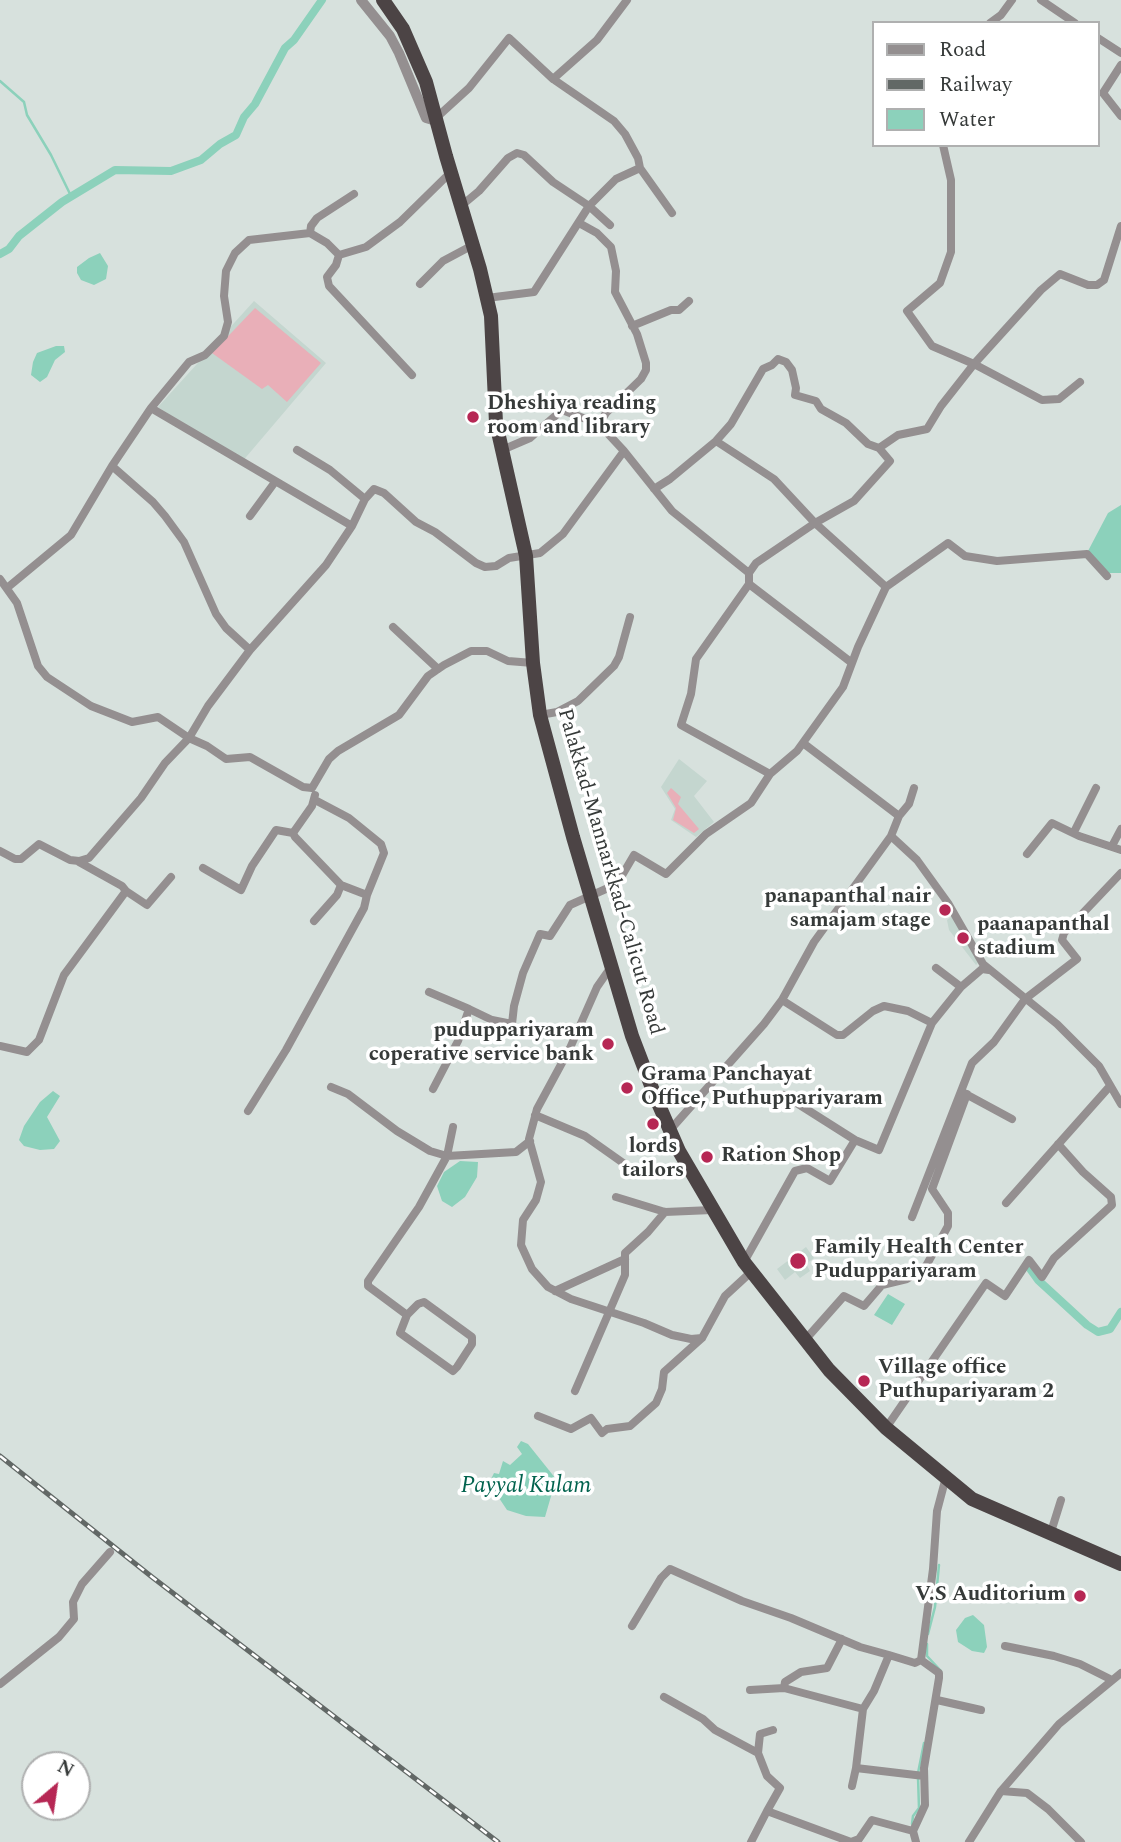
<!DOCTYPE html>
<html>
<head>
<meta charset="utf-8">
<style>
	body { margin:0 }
	#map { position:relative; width:1121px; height:1842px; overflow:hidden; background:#d7e1dd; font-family:Spectral,serif }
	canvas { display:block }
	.legend { position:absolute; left:872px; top:21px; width:228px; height:126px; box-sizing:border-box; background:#fff; border:2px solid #afb0b0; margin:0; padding:9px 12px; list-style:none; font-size:21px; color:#363a39 }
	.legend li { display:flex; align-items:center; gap:14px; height:35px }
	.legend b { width:35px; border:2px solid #afb0b0 }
	.north { position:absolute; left:21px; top:1751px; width:70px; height:70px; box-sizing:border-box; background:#fff; border:2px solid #afb0b0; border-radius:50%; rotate:29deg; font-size:19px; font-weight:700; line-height:28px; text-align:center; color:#363a39 }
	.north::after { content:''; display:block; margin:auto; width:24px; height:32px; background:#b62754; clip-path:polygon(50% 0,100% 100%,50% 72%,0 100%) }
</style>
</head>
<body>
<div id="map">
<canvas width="1121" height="1842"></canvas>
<ul class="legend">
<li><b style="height:9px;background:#948f90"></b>Road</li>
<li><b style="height:9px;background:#626866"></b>Railway</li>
<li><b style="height:19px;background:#8cd1bb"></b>Water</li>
</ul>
<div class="north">N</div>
</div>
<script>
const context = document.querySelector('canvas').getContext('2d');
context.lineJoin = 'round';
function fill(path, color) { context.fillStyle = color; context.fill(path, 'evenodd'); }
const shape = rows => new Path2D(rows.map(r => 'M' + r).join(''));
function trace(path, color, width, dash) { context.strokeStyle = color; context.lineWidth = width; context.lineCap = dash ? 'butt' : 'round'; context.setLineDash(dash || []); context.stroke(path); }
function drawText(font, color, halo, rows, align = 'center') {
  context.font = font + ' Spectral,serif'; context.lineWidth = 7; context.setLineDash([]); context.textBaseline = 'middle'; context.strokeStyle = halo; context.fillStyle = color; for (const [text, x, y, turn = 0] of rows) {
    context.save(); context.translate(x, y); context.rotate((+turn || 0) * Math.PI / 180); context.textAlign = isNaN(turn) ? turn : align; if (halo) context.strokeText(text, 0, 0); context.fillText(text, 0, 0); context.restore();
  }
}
fill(shape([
	[254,301,326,363,241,463,158,407],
	[679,759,707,781,694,796,714,822,696,837,671,820,675,809,661,787],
	[954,915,983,958,976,965,949,930,947,920],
	[806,1247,814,1258,806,1264,810,1271,800,1278,795,1272,785,1280,777,1269]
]), '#c4d6cf');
fill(shape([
	[255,308,321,363,287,402,268,385,262,389,212,353],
	[671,788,681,797,678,804,699,829,694,833,673,820,676,808,667,793]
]), '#e9afb8');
fill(shape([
	[100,253,108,266,106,279,94,285,81,280,77,273,77,267,89,258],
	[56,346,64,346,65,352,55,360,47,377,40,382,31,375,33,362,37,353],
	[1121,505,1121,573,1108,573,1088,551,1108,513],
	[53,1091,60,1096,47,1117,60,1141,54,1149,40,1150,24,1146,19,1140,24,1126,40,1102],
	[460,1161,478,1162,477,1177,465,1197,452,1207,442,1201,437,1186,444,1172],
	[888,1294,905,1304,892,1325,874,1315],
	[521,1441,528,1444,556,1479,545,1517,526,1516,507,1510,489,1483,494,1473,499,1474,503,1461,510,1465,522,1454,517,1447],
	[973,1615,984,1625,987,1647,984,1653,972,1651,958,1642,956,1630,965,1618]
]), '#8cd1bb');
trace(shape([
	[0,81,24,102,27,115,51,155,71,196],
	[928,1634,935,1607,939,1565],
	[927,1644,927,1656,941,1671],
	[918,1773,924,1743],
	[912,1824,913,1816,919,1808,918,1777]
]), '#8cd1bb', 2.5);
trace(shape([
	[0,254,9,249,19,236,62,202,115,170,171,171,201,160,220,144,236,135,244,117,255,104,285,48,294,40,322,0],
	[1028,1266,1038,1280,1087,1325,1098,1332,1110,1329,1121,1312]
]), '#8cd1bb', 8);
trace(shape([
	[1041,0,1075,23],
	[990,23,1001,15,1012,0],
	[1098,38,1121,53],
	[1121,65,1103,93,1121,116],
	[553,79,614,121,625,134,638,158,640,168],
	[436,118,469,88,509,38,553,79,597,40,627,0],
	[943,145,951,180,951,252,940,283,907,311,932,346,974,364,1042,400,1059,399,1080,382],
	[461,206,479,191,508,158,517,153,524,155,553,182,589,206,616,179,640,168,672,213],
	[579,223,597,233,611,247,616,271,615,292,637,334,646,363,646,370,641,379,606,413,599,424,624,451],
	[310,233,311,226,317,218,354,194],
	[339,255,336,265,327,277,329,286,412,375],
	[339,255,366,247,400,222,451,172],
	[420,284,443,261,473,245],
	[487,298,534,292,589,206,610,225],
	[632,326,671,310,679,310,689,301],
	[151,408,352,526],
	[716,441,774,479,815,523,886,587],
	[297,450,330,470,365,499],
	[502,450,530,438,562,410,599,424],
	[654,489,670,479,716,441,731,424,763,369,772,365,778,359,786,362,792,370,796,388,795,395,816,401,821,409,846,423,868,444,879,448],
	[250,516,275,482],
	[749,573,749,584,696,659,691,694,681,725,770,774],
	[0,579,17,603,38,666,47,677,91,706,132,722,158,717,189,738,208,706,250,650,326,565,352,526,365,499,374,489,384,493,416,522,435,532,476,563,485,567,496,566,509,558,540,553,563,534,624,451,672,511,749,573,756,563,815,523,854,501,890,461,879,448,898,435,927,429,941,406,974,364,1041,290,1060,274,1088,285,1097,285,1104,280,1121,226],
	[749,584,852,663],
	[7,588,71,535,112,466],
	[393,627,438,669],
	[250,650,226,628,216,614,184,542,165,516,153,502,112,466,151,408,189,362,205,355,224,336,228,322,224,296,226,271,235,253,249,240,310,233,327,243,339,255],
	[540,715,557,712,578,701,614,666,619,657,630,617],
	[803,743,899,816],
	[315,795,312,806,293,833,295,837,341,885,367,895],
	[1074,832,1096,788],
	[891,836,917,860,948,903,983,964,1057,1024,1099,1066,1121,1104],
	[1112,846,1121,829],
	[0,851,15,859,21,859,39,844,70,860,79,861,89,858,141,798,165,763,189,738,207,746,226,759,250,757,303,787,312,788,329,759,338,751,399,715,428,676,444,665,471,651,487,651,508,661,533,663],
	[1027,854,1052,823,1079,836,1121,850],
	[203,868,241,890,252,866,276,830,293,833],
	[126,891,147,905,171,877],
	[314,921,337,895,341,885],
	[611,967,597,987,570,1048,537,1109,529,1139,541,1182,536,1200,523,1220,521,1245,532,1269,548,1287,571,1299,644,1323,672,1335,691,1339,702,1338],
	[936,968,961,987],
	[429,992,469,1009],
	[782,1000,837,1035,843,1035,873,1011,884,1006,908,1011,932,1023],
	[0,1046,27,1052,39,1040,64,975,126,891,122,886,79,862],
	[331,1087,348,1094,397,1131,430,1151,447,1156,453,1127],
	[433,1089,458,1041,469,1009,492,1020,512,1024,514,1006,523,973,540,934,550,936,570,905,617,884,634,855,666,874,706,834,751,803,770,774,797,751,843,687,858,647,886,587,948,543,965,556,997,561,1087,554,1107,576],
	[962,1092,1012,1119],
	[784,1095,855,1140,879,1150,932,1023,961,987,982,969,989,970],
	[248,1111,286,1050,364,908,367,895,384,853,381,844,349,818,315,800],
	[535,1115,585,1136,626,1165],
	[670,1130,764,1024,782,1000,814,942,891,836,899,816,909,804,914,788],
	[616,1197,665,1212,712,1210],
	[1006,1203,1110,1086],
	[912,1217,972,1063,994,1042,1025,999,1077,959,1062,940,1064,933,1121,873],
	[744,1262,795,1171,807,1168,830,1181,855,1140],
	[555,1291,625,1259],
	[407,1315,418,1304,424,1302,472,1337,472,1344,457,1367,453,1371,400,1333,407,1315,368,1286,368,1281,419,1207,447,1156,516,1152,530,1141],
	[805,1340,844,1296,864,1306,882,1285,907,1279,926,1266,948,1226,948,1213,932,1189,967,1094],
	[575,1391,625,1275,625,1253,648,1232,665,1212],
	[538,1416,571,1429,591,1418,602,1433,607,1429,630,1426,656,1403,662,1389,664,1372,702,1338,725,1296,751,1272],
	[886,1428,986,1283,1005,1296,1029,1260,1042,1277,1054,1258,1112,1205,1111,1197,1083,1172,1058,1144],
	[1051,1532,1061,1500],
	[632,1626,661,1578,670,1569,742,1601,791,1618,860,1647,889,1655],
	[1005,1646,1054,1656,1080,1664,1112,1680],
	[921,1660,915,1663,889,1655,874,1691,863,1709,856,1768,924,1776],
	[0,1684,59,1637,74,1619,73,1602,82,1584,110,1552],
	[784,1688,785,1682,801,1672,827,1668,842,1639],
	[750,1690,784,1688,863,1709],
	[664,1697,703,1719,715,1730,758,1753,767,1776,780,1788,767,1811,851,1842,859,1839,872,1820,913,1831],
	[937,1700,981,1710],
	[758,1753,760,1734,773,1730],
	[852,1786,856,1768],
	[1001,1791,1059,1724,1121,1673],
	[751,1842,767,1811],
	[916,1842,913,1831,925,1805,924,1768,939,1678,939,1673,921,1660,933,1569,937,1511,946,1477],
	[969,1842,1001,1791,1027,1793,1048,1809,1081,1842]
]), '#948f90', 8);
trace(shape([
	[361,0,390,36,399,53,426,118,436,121]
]), '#948f90', 10);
trace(shape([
	[383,0,403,29,426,82,446,156,480,269,491,316,496,423,526,556,533,663,540,715,573,837,632,1036,655,1096,679,1151,744,1262,829,1370,886,1428,972,1499,1121,1564]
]), '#4c4445', 14);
const rail = shape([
	[0,1456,152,1577,498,1842]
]);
trace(rail, '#626866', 5);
trace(rail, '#fff', 2.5, [8]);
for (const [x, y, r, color] of [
	[473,417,7,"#b62754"],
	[945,910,7,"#b62754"],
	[963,938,7,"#b62754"],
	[608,1044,7,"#b62754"],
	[627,1088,7,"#b62754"],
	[653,1124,7,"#b62754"],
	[707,1157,7,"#b62754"],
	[798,1261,9,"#b62754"],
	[864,1381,7,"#b62754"],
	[1080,1596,7,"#b62754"]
]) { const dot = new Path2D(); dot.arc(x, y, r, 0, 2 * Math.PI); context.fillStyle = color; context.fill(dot); trace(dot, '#fff', 2.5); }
drawText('bold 21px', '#363a39', '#fff', [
	["Dheshiya reading",487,405],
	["room and library",487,429],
	["panapanthal nair",931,898,"right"],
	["samajam stage",931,922,"right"],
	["paanapanthal",977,926],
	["stadium",977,950],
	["puduppariyaram",594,1032,"right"],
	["coperative service bank",594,1056,"right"],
	["Grama Panchayat",641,1076],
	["Office, Puthuppariyaram",641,1100],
	["lords",653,1148,"center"],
	["tailors",653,1172,"center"],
	["Ration Shop",721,1157],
	["Family Health Center",814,1249],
	["Puduppariyaram",814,1273],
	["Village office",878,1369],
	["Puthupariyaram 2",878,1393],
	["V.S Auditorium",1066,1596,"right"]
], 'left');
drawText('21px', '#363a39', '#fff', [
	["Palakkad-Mannarkkad-Calicut Road",609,872,74]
]);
drawText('italic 23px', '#02634e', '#fff', [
	["Payyal Kulam",526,1487]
]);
</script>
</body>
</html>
